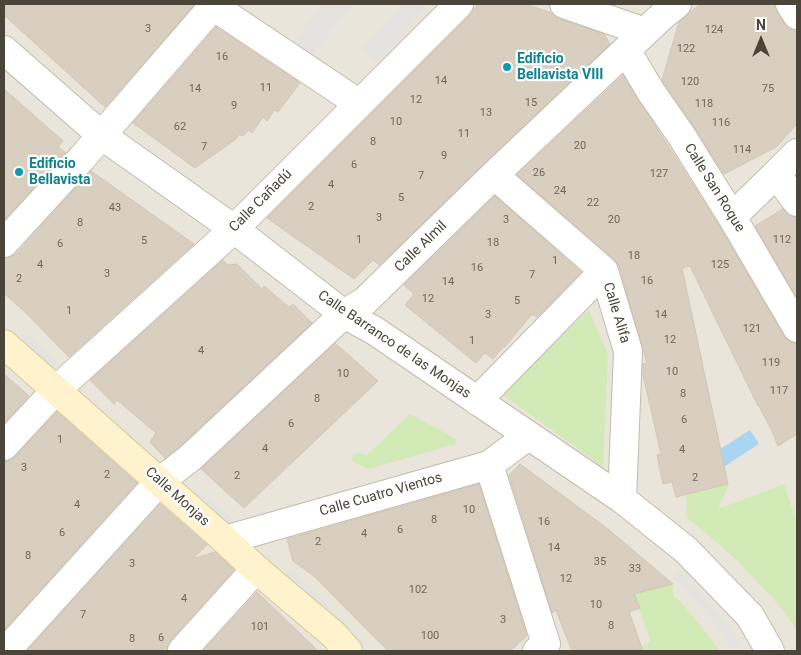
<!DOCTYPE html>
<html>
<head>
<meta charset="utf-8">
<style>
	body { margin:0 }
	#map { position:relative; width:801px; height:655px; overflow:hidden; background:#f6f3ec; font-family:Roboto,sans-serif }
	canvas { display:block }
	.frame { position:absolute; inset:0; border:5px solid #4b4439; pointer-events:none }
	.north { position:absolute; left:736px; top:15px; width:50px; height:50px; -webkit-text-stroke:4px #fff; paint-order:stroke; rotate:0deg; font-size:14px; font-weight:700; line-height:20px; text-align:center; color:#4b4439 }
	.north::after { content:''; display:block; margin:auto; width:18px; height:22px; background:#4b4439; clip-path:polygon(50% 0,100% 100%,50% 72%,0 100%) }
</style>
</head>
<body>
<div id="map">
<canvas width="801" height="655"></canvas>
<div class="frame"></div>
<div class="north">N</div>
</div>
<script>
const context = document.querySelector('canvas').getContext('2d');
context.lineJoin = 'round';
function fill(path, color) { context.fillStyle = color; context.fill(path, 'evenodd'); }
const shape = rows => new Path2D(rows.map(r => 'M' + r).join(''));
function trace(path, color, width, dash) { context.strokeStyle = color; context.lineWidth = width; context.lineCap = dash ? 'butt' : 'round'; context.setLineDash(dash || []); context.stroke(path); }
function drawText(font, color, halo, rows, align = 'center') {
  context.font = font + ' Roboto,sans-serif'; context.lineWidth = 4.5; context.setLineDash([]); context.textBaseline = 'middle'; context.strokeStyle = halo; context.fillStyle = color; for (const [text, x, y, turn = 0] of rows) {
    context.save(); context.translate(x, y); context.rotate((+turn || 0) * Math.PI / 180); context.textAlign = isNaN(turn) ? turn : align; if (halo) context.strokeText(text, 0, 0); context.fillText(text, 0, 0); context.restore();
  }
}
fill(shape([
	[4,4,797,4,797,651,4,651]
]), '#eae5da');
fill(shape([
	[589,310,608,355,603,467,502,394],
	[410,414,456,439,455,444,368,469,352,461,353,454,360,453,367,455],
	[729,484,718,509,784,484,797,524,797,630,778,604,739,562,701,529,687,518,686,495],
	[673,584,673,596,680,601,697,621,720,651,643,651,642,646,651,642,634,594]
]), '#d2eab5');
fill(shape([
	[323,4,352,4,307,62,289,48],
	[403,4,429,4,378,62,363,49],
	[26,334,58,362,53,368,21,340],
	[202,492,244,528,236,533,196,498],
	[291,568,369,648,366,651,360,651,284,575],
	[680,571,724,619,745,651,733,651,717,625,674,578]
]), '#e5e3e0');
fill(shape([
	[750,430,759,444,725,466,716,452]
]), '#a9d4f2');
const building = shape([
	[4,4,192,4,194,5,105,107,4,15,4,4],
	[478,4,525,4,552,13,559,19,604,34,610,44,379,265,373,260,354,279,267,218,470,15,478,4],
	[700,4,775,4,777,12,784,23,789,29,797,32,797,124,776,147,724,174,694,127,662,80,679,22,700,4],
	[216,27,300,83,278,112,274,110,267,121,263,117,252,133,248,130,243,136,239,134,236,139,195,168,133,123,216,27],
	[623,75,715,219,784,336,790,342,797,344,797,434,778,446,772,431,759,406,758,406,690,266,682,268,728,484,676,497,672,482,663,484,657,455,661,454,643,375,643,364,647,363,619,266,614,259,517,175,623,75],
	[4,89,63,141,58,147,66,153,4,220,4,89],
	[91,171,194,244,69,357,26,313,4,293,4,258,9,258,16,254,91,171],
	[495,196,581,272,537,317,532,314,504,348,503,347,493,359,485,353,476,363,405,305,414,294,404,285,495,196],
	[783,209,790,216,797,217,797,298,755,226,783,209],
	[223,260,228,265,237,264,262,289,264,286,289,307,293,304,312,323,180,446,165,458,150,442,156,433,117,400,114,404,90,380,223,260],
	[335,343,378,381,244,508,201,469,335,343],
	[4,374,29,396,4,423,4,374],
	[57,412,137,483,4,630,4,461,9,461,15,457,57,412],
	[520,464,608,529,673,584,634,594,640,608,629,612,643,651,572,651,556,610,552,613,509,475,520,464],
	[479,484,527,636,510,651,388,651,315,577,293,561,287,539,479,484],
	[160,504,207,545,192,559,215,552,234,570,170,641,167,651,27,651,160,504],
	[257,592,284,618,318,651,203,651,257,592]
]);
fill(building, '#d8cfc1');
trace(building, '#d3c7b4', 1);
const street = shape([
	[564,4,645,32],
	[790,4,797,15],
	[213,6,358,103],
	[4,50,101,135,234,229,344,314,375,331,622,499,686,550,750,616,770,651],
	[626,50,651,92,681,135,732,217,797,328],
	[776,174,797,153],
	[494,175,604,271,628,351,622,499],
	[732,217,776,174,797,202],
	[4,243,82,158,215,4],
	[477,401,604,271],
	[4,446,55,391,234,229,459,4],
	[489,465,546,644,537,651],
	[225,540,489,465,528,436],
	[6,651,159,482,190,458,344,314,365,301,494,175,662,16,677,4],
	[182,651,256,569]
]);
const secondary = shape([
	[4,344,225,540,256,569,334,635,348,651]
]);
trace(street, '#c2bbae', 30);
trace(secondary, '#d6c79b', 30);
trace(street, '#fff', 28);
trace(secondary, '#fff3cd', 28);
for (const [x, y, r, color] of [
	[507,67,5,"#0f9aa8"],
	[19,172,5,"#0f9aa8"]
]) { const dot = new Path2D(); dot.arc(x, y, r, 0, 2 * Math.PI); context.fillStyle = color; context.fill(dot); trace(dot, '#fff', 2); }
drawText('11px', '#6e675b', null, [
	["3",148,29],
	["124",714,30],
	["122",686,49],
	["16",222,57],
	["14",441,81],
	["120",690,82],
	["11",266,88],
	["14",195,89],
	["75",768,89],
	["12",416,100],
	["15",531,103],
	["118",704,104],
	["9",234,106],
	["13",486,113],
	["10",396,122],
	["116",721,123],
	["62",180,127],
	["11",464,134],
	["8",373,142],
	["20",580,146],
	["7",204,147],
	["114",742,150],
	["9",444,156],
	["6",354,165],
	["26",539,173],
	["127",659,174],
	["7",421,176],
	["4",331,185],
	["24",560,191],
	["5",401,198],
	["22",593,203],
	["2",311,207],
	["43",115,208],
	["3",379,218],
	["3",506,220],
	["20",614,220],
	["8",80,223],
	["1",359,240],
	["112",782,240],
	["5",144,241],
	["18",493,243],
	["6",60,244],
	["18",634,256],
	["1",555,261],
	["4",40,265],
	["125",720,265],
	["16",477,268],
	["3",107,274],
	["7",532,275],
	["2",19,279],
	["16",647,281],
	["14",448,282],
	["12",428,299],
	["5",517,301],
	["1",69,311],
	["3",488,315],
	["14",661,315],
	["121",752,329],
	["12",670,340],
	["1",472,341],
	["4",201,351],
	["119",771,363],
	["10",672,372],
	["10",343,374],
	["117",779,391],
	["8",683,394],
	["8",317,399],
	["6",684,420],
	["6",291,424],
	["1",60,440],
	["4",265,449],
	["4",682,450],
	["3",24,468],
	["2",107,475],
	["2",237,476],
	["2",695,478],
	["4",77,505],
	["10",469,510],
	["8",434,520],
	["16",544,522],
	["6",400,530],
	["6",62,533],
	["4",364,534],
	["2",318,542],
	["14",554,548],
	["8",28,556],
	["35",600,562],
	["3",132,564],
	["33",635,569],
	["12",566,579],
	["102",418,590],
	["4",184,599],
	["10",596,605],
	["7",83,615],
	["3",503,620],
	["8",611,626],
	["101",260,627],
	["100",430,636],
	["6",161,638],
	["8",132,639]
]);
drawText('bold 14px', '#0d838f', '#fff', [
	["Edificio",517,59],
	["Bellavista VIII",517,75],
	["Edificio",29,164],
	["Bellavista",29,180]
], 'left');
drawText('14px', '#4b4439', '#fff', [
	["Calle San Roque",714,188,58],
	["Calle Cañadú",261,201,-45],
	["Calle Almil",421,247,-44],
	["Calle Alifa",616,313,73],
	["Calle Barranco de las Monjas",394,345,34],
	["Calle Cuatro Vientos",381,495,-16],
	["Calle Monjas",177,497,42]
]);
</script>
</body>
</html>
